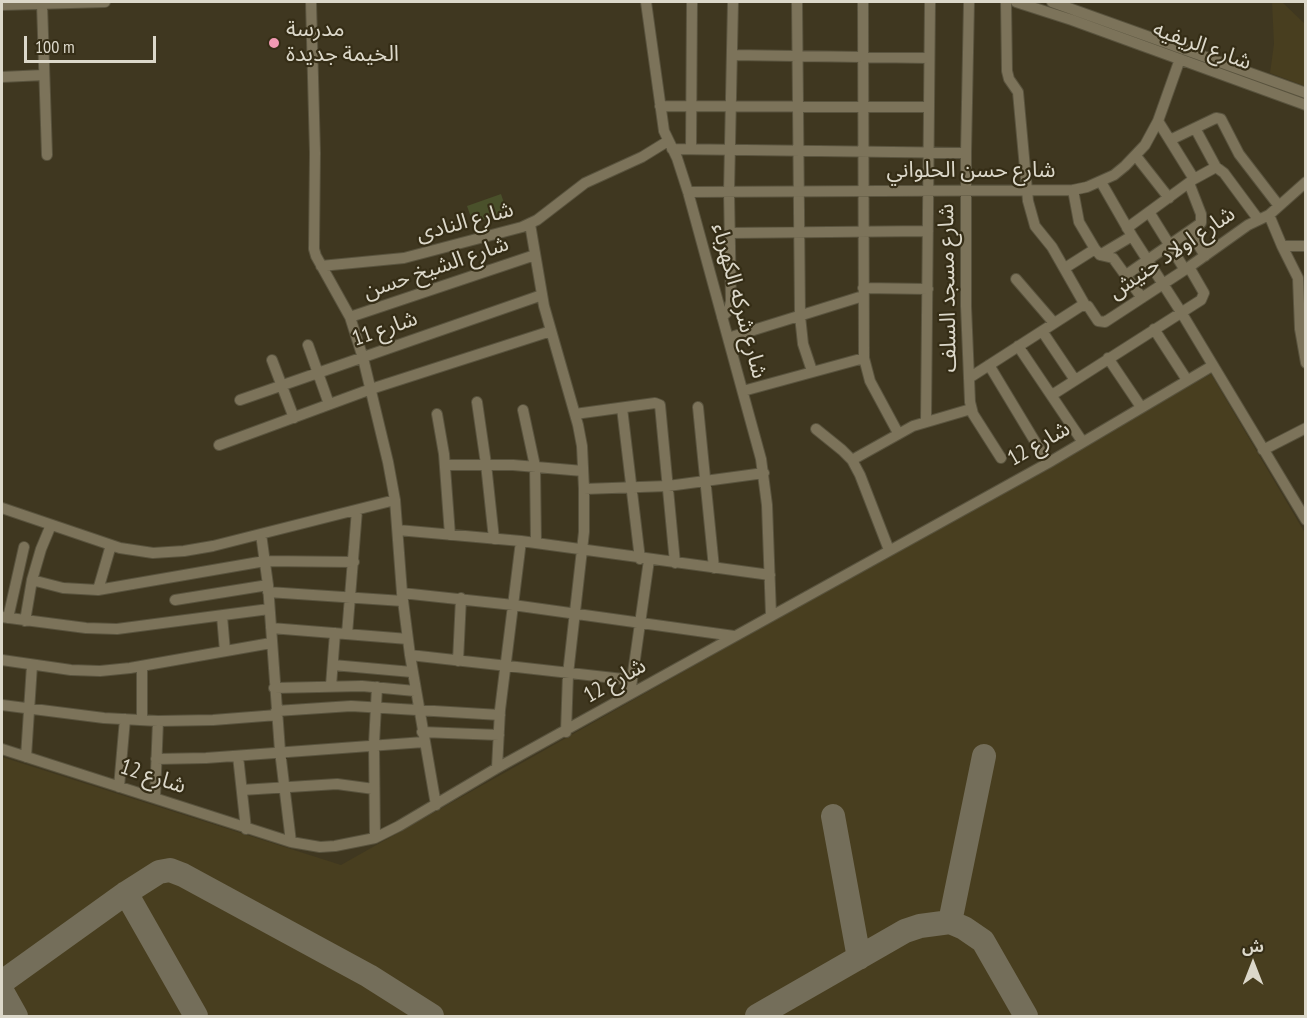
<!DOCTYPE html>
<html>
<head>
<meta charset="utf-8">
<style>
	body { margin:0 }
	#map { position:relative; width:1307px; height:1018px; overflow:hidden; background:#3f3720; font-family:"PT Sans Narrow","Noto Sans Arabic",sans-serif }
	canvas { display:block }
	.frame { position:absolute; inset:0; border:3px solid #dcd8ca; pointer-events:none }
	.north { position:absolute; left:1223px; top:934px; width:60px; height:60px; -webkit-text-stroke:4px #352d16; paint-order:stroke; rotate:0deg; font-size:16px; font-weight:700; line-height:24px; text-align:center; color:#dcd8ca }
	.north::after { content:''; display:block; margin:auto; width:21px; height:27px; background:#dcd8ca; clip-path:polygon(50% 0,100% 100%,50% 72%,0 100%) }
	.scale { position:absolute; left:24px; top:36px; width:132px; height:27px; box-sizing:border-box; border:3px solid #dcd8ca; border-top:0; padding-left:8px; font-size:18px; line-height:21px; white-space:nowrap; color:#dcd8ca; -webkit-text-stroke:4px #352d16; paint-order:stroke }
</style>
</head>
<body>
<div id="map">
<canvas width="1307" height="1018"></canvas>
<div class="frame"></div>
<div class="north">ش</div>
<div class="scale">100 m</div>
</div>
<script>
const context = document.querySelector('canvas').getContext('2d');
context.lineJoin = 'round';
function fill(path, color) { context.fillStyle = color; context.fill(path, 'evenodd'); }
const shape = rows => new Path2D(rows.map(r => 'M' + r).join(''));
function trace(path, color, width, dash) { context.strokeStyle = color; context.lineWidth = width; context.lineCap = dash ? 'butt' : 'round'; context.setLineDash(dash || []); context.stroke(path); }
function drawText(font, color, halo, rows, align = 'center') {
  context.font = font + ' "PT Sans Narrow","Noto Sans Arabic",sans-serif'; context.lineWidth = 4.5; context.setLineDash([]); context.textBaseline = 'middle'; context.strokeStyle = halo; context.fillStyle = color; for (const [text, x, y, turn = 0] of rows) {
    context.save(); context.translate(x, y); context.rotate((+turn || 0) * Math.PI / 180); context.textAlign = isNaN(turn) ? turn : align; if (halo) context.strokeText(text, 0, 0); context.fillText(text, 0, 0); context.restore();
  }
}
fill(shape([
	[1272,2,1282,2,1305,24,1305,86,1270,73,1274,44],
	[1211,374,1305,533,1305,1016,2,1016,2,757,341,865]
]), '#483e1f');
fill(shape([
	[501,194,507,212,473,223,467,206]
]), '#4a512b');
trace(shape([
	[833,816,859,958],
	[126,893,196,1016],
	[950,922,984,756],
	[2,982,126,893,159,872,170,870,183,875,369,976,432,1016],
	[2,991,16,1016],
	[757,1016,905,931,920,926,950,922,964,928,983,941,1026,1016]
]), '#746e5a', 24);
const minor = shape([
	[311,2,315,153,314,249,316,256,350,317,363,358,388,462,395,500,402,593,410,655,436,805],
	[646,2,664,131,677,158,688,192,761,459,767,505,771,615],
	[797,2,800,316,803,344,812,371],
	[863,2,864,358,870,381,898,433],
	[969,2,966,153,966,306,970,402,973,414,1001,458],
	[1006,2,1007,71,1009,79,1018,92,1028,201,1035,226,1052,247,1085,305],
	[1016,2,1072,20,1306,105],
	[1052,2,1306,93],
	[42,4,47,155],
	[2,5,105,2],
	[732,55,929,58],
	[2,77,44,75],
	[660,106,929,107],
	[1158,121,1194,179,1216,167],
	[1195,128,1216,167,1224,173,1258,219],
	[1170,140,1216,118,1221,119,1239,154,1279,206],
	[672,149,966,153],
	[691,149,692,2],
	[1136,156,1169,198],
	[1101,182,1132,236,1181,312,1306,520],
	[1073,190,1079,222,1095,249,1100,255,1113,258,1142,298],
	[688,192,1073,190,1087,187,1114,175,1125,166,1145,145,1158,121,1180,59],
	[1149,212,1185,270],
	[1269,215,1282,246,1298,278,1300,329,1306,363],
	[530,224,544,306,578,425,582,446,584,489,584,532,568,674,566,732],
	[1127,228,1194,179],
	[1190,231,1205,256],
	[730,233,928,231],
	[1282,246,1306,246],
	[1100,255,1132,236],
	[321,266,404,258,522,227,537,220,585,183,642,157,668,141],
	[1065,268,1095,249],
	[1126,275,1201,223,1201,214,1189,183],
	[1016,279,1054,323],
	[863,288,928,289],
	[350,317,535,255],
	[722,317,729,310,731,301,729,192,733,2],
	[1154,329,1187,380],
	[1042,331,1075,380],
	[728,338,863,296],
	[308,345,329,404],
	[1018,346,1082,441],
	[1108,358,1141,407],
	[272,360,294,418],
	[989,365,1048,463],
	[969,378,1081,306,1088,306,1098,321,1105,322,1189,267,1248,225,1269,215,1306,182],
	[743,391,864,358],
	[1052,395,1201,300,1204,293,1189,267],
	[240,400,542,295],
	[477,402,486,464,494,539],
	[698,407,714,568],
	[622,408,640,559],
	[523,410,535,466,536,543],
	[437,414,444,454,450,535],
	[575,414,655,403,660,405,675,563],
	[926,422,930,2],
	[816,429,842,450,852,460,860,475,889,550],
	[219,445,371,389,551,331],
	[1263,450,1306,428],
	[852,460,913,426,971,409],
	[446,465,513,465,583,471],
	[584,489,668,486,764,473],
	[2,508,120,548,153,553,184,551,213,546,395,500],
	[398,530,521,541,770,575],
	[261,534,268,585,280,751,291,842],
	[32,580,63,588,98,590,265,561,354,562],
	[98,590,111,545],
	[268,592,403,601],
	[402,593,513,605,734,636],
	[175,600,268,585],
	[222,616,225,651],
	[2,617,86,628,117,629,269,609],
	[8,618,24,547],
	[25,621,32,580,41,549,51,525],
	[271,628,408,639],
	[347,634,357,510],
	[410,655,632,680],
	[2,660,71,670,100,671,130,668,271,643],
	[458,661,461,598],
	[333,665,412,672],
	[142,666,142,720],
	[331,686,335,633],
	[631,687,649,560],
	[274,688,362,686,415,691],
	[2,705,104,718,158,721,213,720,277,715],
	[276,711,351,706,500,715],
	[422,732,499,735],
	[2,749,291,842,320,847,335,846,375,838,399,826,497,768,1048,463,1212,366],
	[238,756,246,829],
	[26,757,32,665],
	[156,759,206,758,424,742],
	[497,768,500,710,521,541],
	[119,787,125,719],
	[242,790,337,784,374,789],
	[155,797,158,721],
	[375,838,374,744,377,687]
]);
trace(minor, '#59533e', 12);
trace(minor, '#7c735a', 10);
for (const [x, y, r, color] of [
	[274,43,6,"#f19ab3"]
]) { const dot = new Path2D(); dot.arc(x, y, r, 0, 2 * Math.PI); context.fillStyle = color; context.fill(dot); trace(dot, '#352d16', 2); }
drawText('22px', '#dcd8ca', '#352d16', [
	["مدرسة",286,30],
	["الخيمة جديدة",286,55]
], 'left');
drawText('22px', '#dcd8ca', '#352d16', [
	["شارع الريفيه",1202,46,20],
	["شارع حسن الحلواني",971,171],
	["شارع النادى",465,222,-15],
	["شارع اولاد حنيش",1172,253,-34],
	["شارع الشيخ حسن",436,268,-19],
	["شارع مسجد السلف",948,288,-91],
	["شارع شركه الكهرباء",739,301,75],
	["شارع 11",385,329,-19],
	["شارع 12",1039,444,-30],
	["شارع 12",615,681,-30],
	["شارع 12",153,777,18]
]);
</script>
</body>
</html>
